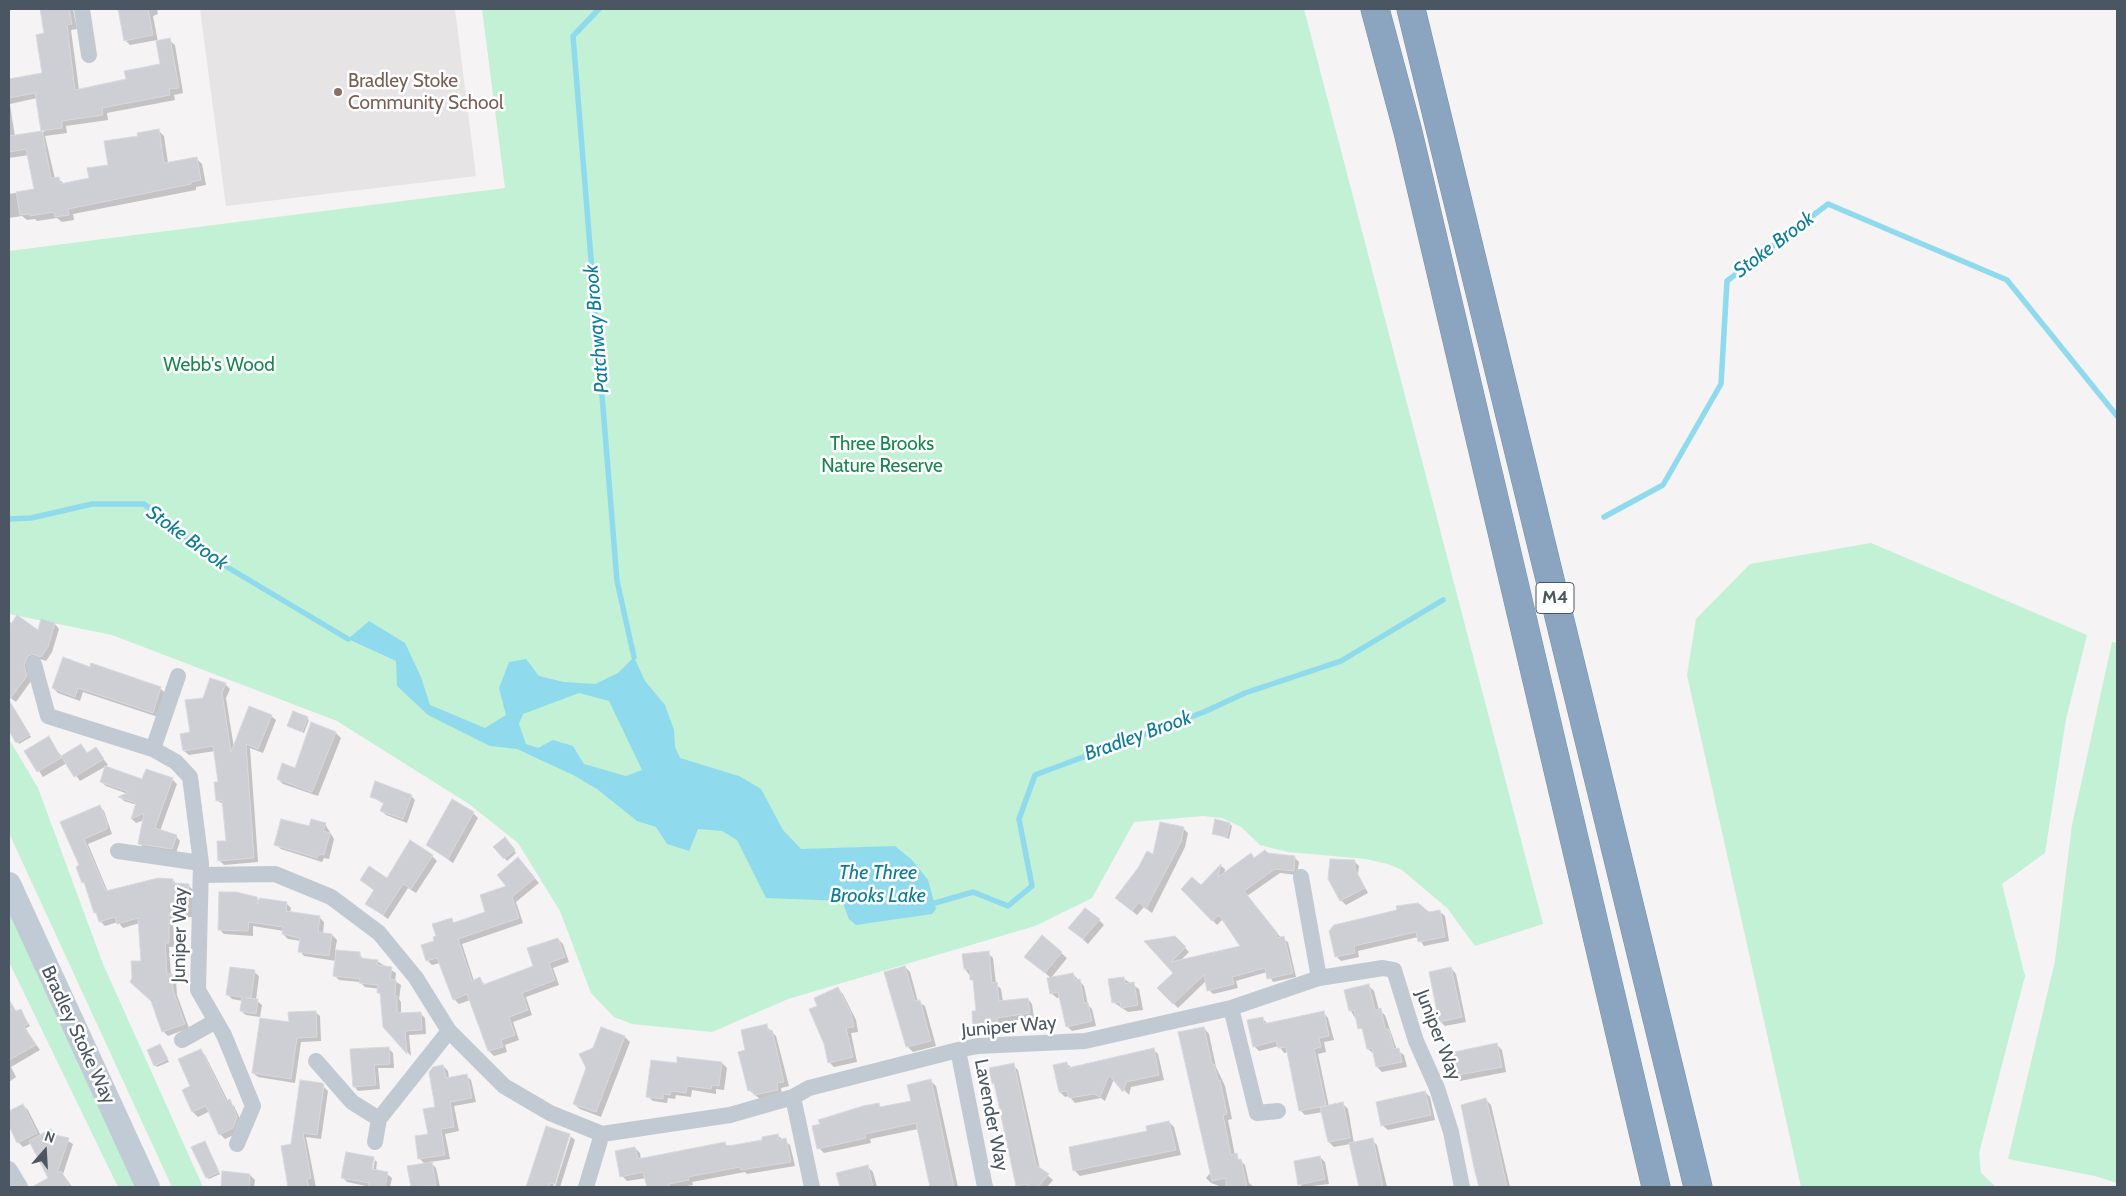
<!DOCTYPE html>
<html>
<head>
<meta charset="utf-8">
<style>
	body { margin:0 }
	#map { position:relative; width:2126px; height:1196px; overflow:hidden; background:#f5f3f3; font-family:Cabin,sans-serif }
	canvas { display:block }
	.frame { position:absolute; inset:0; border:10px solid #4a5661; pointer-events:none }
	.north { position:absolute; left:20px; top:1126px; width:50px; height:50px; -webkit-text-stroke:4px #fff; paint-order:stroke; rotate:19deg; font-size:14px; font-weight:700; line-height:20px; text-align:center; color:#4a5661 }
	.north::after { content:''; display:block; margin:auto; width:18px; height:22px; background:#4a5661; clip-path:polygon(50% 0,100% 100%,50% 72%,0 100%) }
</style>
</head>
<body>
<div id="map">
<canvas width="2126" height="1196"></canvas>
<div class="frame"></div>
<div class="north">N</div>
</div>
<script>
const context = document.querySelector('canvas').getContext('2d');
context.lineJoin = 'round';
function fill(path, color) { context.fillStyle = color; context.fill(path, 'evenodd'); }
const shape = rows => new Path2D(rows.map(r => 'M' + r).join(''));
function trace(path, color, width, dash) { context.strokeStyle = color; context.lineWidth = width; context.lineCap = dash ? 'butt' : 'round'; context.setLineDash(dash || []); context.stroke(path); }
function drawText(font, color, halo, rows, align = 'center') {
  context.font = font + ' Cabin,sans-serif'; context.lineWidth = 5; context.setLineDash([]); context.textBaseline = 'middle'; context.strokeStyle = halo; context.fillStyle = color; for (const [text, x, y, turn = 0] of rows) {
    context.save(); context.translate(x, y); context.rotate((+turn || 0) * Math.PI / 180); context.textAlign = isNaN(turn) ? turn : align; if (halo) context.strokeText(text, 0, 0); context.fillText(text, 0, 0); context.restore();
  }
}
fill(shape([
	[200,9,455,9,476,176,226,206]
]), '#e6e4e5');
fill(shape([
	[482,9,1304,9,1543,924,1475,946,1447,908,1402,870,1388,864,1366,859,1288,852,1260,845,1241,827,1222,818,1203,816,1134,822,1092,898,1035,926,788,999,712,1032,632,1024,614,1017,591,993,560,911,518,843,469,804,337,721,112,635,9,614,9,251,505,188],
	[1871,543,2087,635,2066,719,2045,853,2002,884,2025,976,1979,1153,1981,1173,1996,1187,1801,1187,1687,675,1696,619,1750,564],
	[2112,642,2117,643,2117,1183,2095,1176,2008,1159,2055,961,2072,825],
	[9,739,38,788,103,964,203,1187,172,1187,9,833],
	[9,912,139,1187,118,1187,9,962]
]), '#c3f1d5');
fill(shape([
	[369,621,405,643,421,677,430,705,485,728,506,715,499,688,509,662,526,659,539,676,564,682,595,684,618,673,634,657,645,681,665,705,674,730,675,747,680,758,739,776,761,789,783,830,801,849,895,846,912,860,928,880,936,909,932,914,856,925,849,919,842,901,766,898,737,840,722,831,698,829,689,851,667,844,656,827,637,821,597,789,573,775,517,749,490,746,428,715,397,686,396,661,348,639],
	[579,693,609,701,642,770,626,776,584,764,573,746,553,740,538,748,526,744,519,724,523,714]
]), '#90daee');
fill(shape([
	[41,9,73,9,77,29,71,30,79,90,127,80,161,65,157,40,130,45,125,40,119,9,157,9,158,14,153,16,158,42,169,40,175,45,183,93,174,95,175,100,107,113,108,120,66,126,67,133,45,136,55,179,58,178,64,184,90,179,109,166,139,137,159,131,164,136,168,163,196,158,202,164,206,185,196,187,196,190,73,214,74,220,62,222,57,218,37,221,35,219,27,220,22,216,9,218,9,194,36,190,29,155,9,158,9,80,44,74,45,34],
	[37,98,44,132,15,137,10,104],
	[42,621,55,624,59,629,52,652,46,661,37,658,31,681,16,702,9,697,10,657,9,622,38,632],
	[91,668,160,688,165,693,158,717,83,692,80,701,58,693,53,688],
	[225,684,230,689,226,698,234,748,271,716,276,720,263,753,250,748,258,862,224,865,219,860,227,842,224,805,217,800,219,783,215,751,189,755,184,751,204,699],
	[12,706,31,737,19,744,9,728,9,708],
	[307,718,309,720,304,733,288,726],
	[336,733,341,738,318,796,283,784,278,779,296,770],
	[48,738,62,757,81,746,88,754,96,749,108,765,80,781,67,763,43,777,26,751],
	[172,779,177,784,160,831,176,836,180,841,176,853,144,848,139,843,139,838,144,820,136,823,132,819,137,805,124,801,120,797,128,794,106,786,101,782],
	[371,796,411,796,415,800,407,823,386,815,382,811,384,804],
	[99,806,104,811,112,834,88,844,108,892,173,880,177,885,188,885,193,890,192,917,173,918,174,947,169,947,171,975,176,980,177,995,189,1028,168,1036,163,1031,152,1001,143,962,140,923,123,928,118,922,105,926,100,921,95,912,87,886,83,882,81,866,62,823],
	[473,813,478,818,453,863,427,845],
	[325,824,334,839,329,859,324,858,322,862,281,849,275,844,310,828],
	[1230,824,1232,826,1229,839,1213,833],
	[1183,828,1188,833,1185,847,1152,913,1144,907,1137,915,1122,903,1154,856],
	[507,841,516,853,507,861,495,847],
	[1268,854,1295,858,1299,862,1297,875,1280,873,1247,896,1281,938,1288,942,1296,977,1273,982,1267,972,1236,981,1238,988,1213,994,1209,990,1206,981,1178,1008,1159,988,1175,973,1147,942,1175,937,1189,952,1180,961,1242,946,1223,919,1217,925,1183,889,1202,887,1221,866,1225,869,1224,874],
	[432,856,437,861,416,893,408,888,388,919,367,904,375,891,361,880,387,879],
	[1355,862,1359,866,1358,874,1368,893,1346,905,1341,900],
	[522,864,539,883,516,902,523,923,462,944,474,981,480,979,485,985,535,967,558,939,563,944,569,962,553,968,559,985,526,997,532,1015,513,1022,519,1040,505,1045,507,1052,494,1056,489,1051,470,1000,459,1004,454,999,440,963,432,965,427,960,437,937,451,920,455,924,487,912,509,887],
	[257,898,260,901,286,903,291,908,290,913,319,917,324,922,323,934,332,935,337,940,335,951,359,954,364,960,377,961,396,973,395,981,401,985,399,999,401,1002,401,1014,420,1013,425,1018,426,1034,409,1035,411,1056,384,1026,380,989,365,987,360,982,339,980,334,975,336,961,304,956,300,951,301,941,288,939,283,934,284,931,253,926,253,936,224,934,219,929],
	[1440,912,1445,916,1449,941,1424,946,1418,937,1358,951,1359,957,1341,961,1336,956,1331,931],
	[1099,920,1104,925,1088,944,1075,932],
	[1042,937,1067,958,1051,978,1031,961],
	[988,953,993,958,996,984,1001,989,1003,1002,1028,999,1032,1004,1034,1018,1002,1023,1002,1031,980,1032,975,1027,978,1012,975,983,965,969],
	[905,967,910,972,918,1002,925,1006,936,1046,913,1052,908,1047,886,972],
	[1451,968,1456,974,1466,1022,1445,1026,1440,1021],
	[254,972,259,976,256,1000,262,1005,260,1017,246,1015,241,1011,243,1001,232,999,228,995],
	[1073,974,1084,986,1088,1005,1092,1009,1096,1026,1072,1031,1067,1026,1061,997,1057,998,1051,993],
	[1123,978,1139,989,1143,1010,1128,1012,1113,1002],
	[1369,986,1374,991,1379,1010,1385,1015,1397,1050,1404,1055,1407,1067,1382,1072,1377,1067,1374,1054,1368,1049,1364,1033,1351,1011,1346,991],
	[838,989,843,994,856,1020,858,1032,851,1033,857,1062,834,1067,829,1062,819,1006],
	[20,1010,30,1026,25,1029,40,1050,11,1067,16,1077,9,1082,9,1040,18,1034,9,1020,9,1016],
	[315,1012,320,1016,321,1041,301,1042,295,1083,258,1077,253,1073,290,1024],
	[1323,1012,1328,1018,1334,1040,1324,1042,1326,1052,1318,1054,1329,1107,1343,1104,1348,1109,1354,1144,1372,1140,1377,1145,1387,1187,1360,1187,1350,1144,1334,1147,1329,1142,1323,1112,1305,1115,1300,1110,1289,1052,1284,1053,1279,1046,1259,1051,1254,1046,1262,1018,1267,1023],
	[766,1026,776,1036,789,1086,781,1088,782,1094,760,1099,749,1090],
	[1204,1028,1209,1034,1216,1067,1225,1086,1232,1119,1228,1120,1235,1155,1245,1165,1249,1183,1254,1187,1222,1187,1211,1183,1206,1178,1211,1172],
	[601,1029,625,1037,630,1042,601,1117,580,1109,574,1104],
	[160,1045,169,1062,157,1067,155,1065],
	[1497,1045,1502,1050,1506,1072,1460,1081,1455,1076,1450,1054],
	[389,1049,393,1053,394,1068,378,1068,380,1089,358,1091,354,1086],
	[1153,1049,1158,1054,1164,1080,1131,1087,1129,1095,1114,1079,1105,1101,1101,1098,1075,1103,1069,1096,1065,1097,1060,1092,1067,1064,1072,1068],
	[200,1050,205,1055,228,1101,234,1106,242,1123,238,1133,225,1139,220,1134,210,1111,198,1117,193,1112,192,1087],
	[722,1063,727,1068,724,1090,716,1089,716,1094,692,1090,691,1097,676,1095,675,1099,668,1098,667,1103,653,1101,647,1096,678,1065],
	[1013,1065,1018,1070,1040,1169,1053,1180,1047,1187,1017,1186,991,1069],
	[443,1066,448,1071,449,1079,466,1076,471,1080,476,1102,454,1106,459,1131,445,1134,450,1159,430,1162,436,1168,440,1187,412,1187,408,1167,425,1164,419,1158,429,1135,437,1108],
	[931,1081,936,1086,958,1187,932,1187,918,1129,870,1139,871,1143,824,1153,819,1148,878,1104,882,1108,912,1102],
	[321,1084,328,1091,321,1139,306,1137,316,1187,290,1187,282,1147,292,1145],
	[1425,1092,1430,1097,1435,1120,1388,1130,1382,1125],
	[1486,1100,1491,1105,1510,1187,1481,1187,1463,1106],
	[23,1105,28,1110,41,1136,51,1131,73,1144,63,1174,72,1187,55,1187,32,1143,23,1147,18,1142,9,1123,9,1112],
	[1169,1122,1174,1127,1181,1155,1080,1176,1075,1171,1070,1148,1149,1132],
	[546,1128,569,1135,575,1140,560,1187,555,1187,571,1136,568,1136,553,1187,526,1187],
	[777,1135,790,1145,795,1166,747,1174,745,1172,692,1182,693,1185,682,1187,648,1187,646,1178,627,1181,622,1176,635,1148,640,1153,641,1160,725,1143,728,1147,764,1141],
	[205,1142,220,1174,209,1179,207,1177],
	[1320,1157,1325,1162,1329,1184,1303,1187,1299,1184],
	[373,1158,377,1162,376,1171,387,1174,392,1178,390,1187,371,1187,347,1182,343,1178],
	[372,1160,375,1160,372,1176],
	[868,1167,873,1172,877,1187,842,1187,839,1173],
	[223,1173,250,1175,255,1180,254,1187,222,1187]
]), '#0003');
trace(shape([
	[599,9,573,36,617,581,634,657],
	[1604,517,1663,485,1721,384,1727,281,1828,204,2007,280,2117,416],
	[9,519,31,518,92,504,144,504,212,558,348,639],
	[935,903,973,892,1008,906,1032,886,1019,819,1035,775,1204,712,1245,693,1341,661,1443,600]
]), '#90daee', 5.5);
const building = shape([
	[40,9,69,9,72,24,67,25,75,90,126,79,124,71,160,64,156,41,170,38,179,88,169,89,170,95,102,108,103,115,62,121,62,128,41,131,35,93,9,98,9,79,42,73,36,35,44,33,40,9],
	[118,9,148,9,153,35,124,41,118,9],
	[159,129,164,163,197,157,201,180,191,182,191,184,68,209,69,215,55,217,54,212,30,216,30,214,20,215,16,192,34,189,26,149,9,152,9,136,42,131,51,178,59,177,60,184,89,178,87,168,108,165,104,141,138,136,137,133,159,129],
	[17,615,38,630,41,619,55,623,48,647,41,657,32,654,27,657,24,666,27,676,9,700,30,735,16,743,9,731,9,627,17,615],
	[63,657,90,667,91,663,161,687,153,713,78,688,75,697,52,688,63,657],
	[210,678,226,683,222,693,231,752,249,706,272,715,258,749,246,744,254,858,218,861,217,841,226,841,222,800,216,801,214,782,218,782,213,746,183,751,180,734,190,732,185,700,203,698,210,678],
	[293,711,308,717,302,732,287,726,293,711],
	[311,722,336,732,312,792,277,779,282,763,295,768,311,722],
	[49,736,61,758,37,772,24,751,49,736],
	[81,744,87,753,96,747,104,759,74,777,61,756,81,744],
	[105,766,142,779,146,769,173,778,155,828,177,835,172,849,138,844,144,813,131,819,136,803,118,797,129,792,100,782,105,766],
	[375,781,412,795,403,819,380,811,384,802,370,797,375,781],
	[452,799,474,812,448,859,426,845,452,799],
	[100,805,107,823,107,829,84,839,106,891,158,878,173,879,173,883,189,884,187,913,169,914,169,943,165,943,167,974,172,974,173,990,185,1024,162,1032,151,1001,130,982,132,978,131,961,141,961,138,918,117,924,115,917,99,922,96,912,94,913,84,882,82,883,76,867,79,865,60,822,100,805],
	[281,819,309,826,311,819,326,823,323,831,330,833,324,855,319,854,317,858,274,845,281,819],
	[1215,819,1230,823,1227,837,1212,834,1215,819],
	[1160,822,1184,827,1181,842,1146,909,1139,902,1132,911,1115,898,1138,868,1147,851,1153,854,1160,822],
	[505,837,515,850,504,859,493,847,505,837],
	[410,840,433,855,411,889,403,884,383,915,365,904,374,890,360,880,369,866,387,878,410,840],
	[1265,850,1268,853,1295,856,1294,871,1275,869,1244,891,1278,934,1276,935,1277,938,1284,936,1293,973,1267,979,1265,968,1232,977,1234,984,1207,991,1204,975,1173,1004,1157,988,1173,973,1144,941,1175,936,1186,947,1171,962,1240,946,1219,915,1212,921,1181,889,1192,877,1201,885,1221,864,1218,877,1251,853,1254,858,1265,850],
	[518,857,535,878,512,897,519,918,458,939,472,981,480,977,483,985,533,966,527,948,558,938,565,957,549,963,555,980,522,993,528,1010,509,1017,515,1035,501,1040,503,1047,488,1051,467,994,453,1000,437,958,426,961,421,945,434,941,433,937,436,936,432,924,452,918,453,923,485,912,480,895,506,886,497,875,518,857],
	[1330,859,1355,860,1355,869,1365,888,1340,901,1328,879,1330,859],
	[219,892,236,892,257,897,258,904,260,898,287,902,286,911,320,916,318,932,332,934,329,956,298,952,300,938,282,934,283,927,249,922,248,931,218,930,219,892],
	[1418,903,1429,912,1440,910,1445,937,1418,942,1416,932,1354,946,1355,953,1335,957,1329,931,1334,925,1397,910,1396,906,1418,903],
	[1085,908,1100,919,1083,939,1068,928,1085,908],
	[1042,935,1062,952,1045,973,1024,957,1042,935],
	[336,950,360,952,360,958,378,960,377,965,392,967,390,979,396,980,395,996,397,996,397,1013,421,1012,422,1030,405,1031,407,1054,383,1027,380,993,377,993,378,985,359,983,360,979,333,976,336,950],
	[989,951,992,983,997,982,999,1001,1028,998,1030,1013,997,1018,998,1026,973,1028,972,1011,976,1011,973,980,970,980,970,969,964,969,962,954,989,951],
	[905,966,915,1001,920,1000,931,1041,906,1047,884,972,905,966],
	[230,967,255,970,251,998,246,998,258,999,256,1014,240,1011,242,997,226,995,230,967],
	[1451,967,1462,1017,1439,1022,1429,972,1451,967],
	[1073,973,1075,980,1080,979,1084,1003,1088,1003,1092,1021,1066,1027,1058,992,1050,994,1047,978,1073,973],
	[1124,977,1125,984,1134,982,1138,1005,1121,1008,1120,1002,1112,1003,1108,979,1124,977],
	[1369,984,1375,1010,1381,1008,1385,1029,1389,1029,1394,1049,1399,1048,1402,1062,1376,1067,1372,1048,1367,1049,1362,1028,1358,1029,1354,1010,1349,1011,1344,990,1369,984],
	[838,987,851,1013,854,1027,846,1028,853,1057,828,1063,824,1044,809,1009,817,1006,814,998,838,987],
	[9,1000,16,1011,21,1009,28,1024,24,1026,36,1045,9,1060,9,1000],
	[316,1011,317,1037,297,1038,291,1079,252,1073,260,1018,289,1022,288,1012,316,1011],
	[1324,1011,1329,1036,1319,1038,1321,1047,1314,1049,1326,1106,1299,1111,1286,1047,1278,1048,1276,1041,1253,1047,1247,1020,1263,1017,1264,1024,1324,1011],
	[767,1024,768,1031,772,1030,784,1082,777,1083,778,1090,754,1095,752,1090,748,1091,738,1052,745,1050,741,1030,767,1024],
	[601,1027,625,1036,596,1112,573,1104,586,1068,579,1054,593,1048,601,1027],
	[1204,1027,1212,1064,1214,1064,1218,1080,1220,1080,1227,1114,1223,1115,1231,1155,1237,1153,1238,1160,1241,1159,1247,1187,1226,1187,1226,1178,1212,1181,1178,1032,1204,1027],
	[1497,1043,1502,1067,1453,1076,1449,1053,1497,1043],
	[160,1044,168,1059,154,1066,147,1050,160,1044],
	[389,1047,390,1064,374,1065,376,1085,353,1087,350,1049,389,1047],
	[1154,1048,1159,1075,1126,1082,1123,1092,1109,1075,1100,1097,1094,1094,1069,1098,1067,1091,1059,1092,1053,1065,1067,1062,1068,1068,1154,1048],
	[201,1049,226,1101,230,1099,237,1117,233,1128,219,1135,206,1106,192,1112,182,1090,190,1086,178,1059,201,1049],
	[677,1057,722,1062,719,1086,712,1085,711,1089,687,1086,686,1093,671,1091,670,1095,663,1094,663,1099,646,1097,651,1060,677,1063,677,1057],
	[1014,1063,1036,1165,1049,1174,1038,1187,1028,1187,1027,1184,1016,1186,994,1083,992,1084,989,1068,1014,1063],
	[443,1065,446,1078,467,1074,472,1098,450,1102,454,1127,441,1129,445,1155,418,1159,415,1136,428,1134,423,1109,435,1107,429,1072,433,1067,443,1065],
	[931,1079,954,1187,930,1187,916,1123,865,1134,866,1138,817,1149,812,1126,820,1124,818,1120,863,1106,879,1103,880,1107,911,1101,907,1085,931,1079],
	[300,1080,322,1083,324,1085,317,1135,303,1133,311,1178,307,1179,309,1187,288,1187,281,1146,291,1144,300,1080],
	[1425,1091,1431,1115,1381,1126,1376,1102,1425,1091],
	[1486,1098,1497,1142,1507,1187,1479,1187,1475,1172,1461,1105,1486,1098],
	[1343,1102,1350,1138,1328,1142,1320,1107,1343,1102],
	[23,1104,37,1133,17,1143,9,1126,9,1111,23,1104],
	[1169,1121,1176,1150,1073,1171,1069,1147,1147,1131,1146,1126,1169,1121],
	[546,1126,570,1134,555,1184,550,1183,549,1187,526,1187,546,1126],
	[51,1129,55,1135,69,1138,57,1173,61,1171,70,1187,32,1187,48,1178,29,1141,51,1129],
	[778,1134,779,1140,786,1138,791,1162,741,1170,740,1167,688,1177,689,1180,669,1184,669,1187,647,1187,643,1172,620,1177,615,1151,635,1147,638,1159,725,1142,726,1146,734,1145,762,1140,762,1137,778,1134],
	[1373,1138,1383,1187,1359,1187,1349,1143,1373,1138],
	[205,1141,219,1172,206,1178,191,1147,205,1141],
	[346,1152,374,1157,372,1169,388,1172,385,1187,368,1187,369,1183,341,1178,346,1152],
	[1320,1156,1325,1179,1298,1185,1294,1161,1320,1156],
	[432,1162,436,1185,411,1187,407,1166,432,1162],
	[868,1165,873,1187,840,1187,836,1173,868,1165],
	[222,1171,250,1174,249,1187,221,1187,222,1171]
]);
fill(building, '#cdcfd5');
trace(building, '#d7d9de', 1);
const highway = shape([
	[1375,9,1408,132,1656,1187],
	[1411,9,1698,1187]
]);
trace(highway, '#7690ad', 29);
trace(shape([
	[82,9,89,55],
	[34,664,48,716,153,749,176,762,190,777,201,863,198,990,224,1035,253,1106,237,1144],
	[153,749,178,676],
	[118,851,201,863],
	[201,875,275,874,331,897,379,933,416,978,449,1031,504,1086,550,1113,602,1134,730,1115,793,1097,809,1088,958,1050,978,1046,1085,1041,1231,1008,1319,978,1383,968,1394,970,1416,1041,1437,1088,1451,1132,1462,1187],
	[1301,877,1319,978],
	[1231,1008,1257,1113,1278,1111],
	[182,1040,216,1021],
	[958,1050,985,1187],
	[316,1061,352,1102,379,1119,449,1031],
	[793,1097,812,1187],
	[375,1142,379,1119],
	[9,1169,20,1187],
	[586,1187,602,1134]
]), '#c1cad2', 16);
trace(shape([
	[9,884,148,1187]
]), '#c1cbd6', 24);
trace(highway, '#8ba5c1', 28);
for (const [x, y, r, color] of [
	[338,92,5,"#8d6e63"]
]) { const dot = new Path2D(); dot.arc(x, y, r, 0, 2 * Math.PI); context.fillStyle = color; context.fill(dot); trace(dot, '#fff', 2); }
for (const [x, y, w] of [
	[1555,598,38]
]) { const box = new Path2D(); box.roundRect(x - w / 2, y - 15.5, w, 31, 4); context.fillStyle = '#fff'; context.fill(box); trace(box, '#4a5661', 1); }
drawText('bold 18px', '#4a5661', null, [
	["M4",1555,598]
]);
drawText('19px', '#785e54', '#fff', [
	["Bradley Stoke",348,81],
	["Community School",348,103]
], 'left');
drawText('19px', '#17864f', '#fff', [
	["Webb's Wood",219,365],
	["Three Brooks",882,444],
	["Nature Reserve",882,466]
]);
drawText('19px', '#4a5661', '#fff', [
	["Juniper Way",180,935,-89],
	["Juniper Way",1009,1027,-5],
	["Bradley Stoke Way",78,1035,65],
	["Juniper Way",1438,1035,69],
	["Lavender Way",991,1115,79]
]);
drawText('italic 20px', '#0c7c9b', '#fff', [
	["Stoke Brook",1774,245,-37],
	["Patchway Brook",597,329,-95],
	["Stoke Brook",187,538,36],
	["Bradley Brook",1138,736,-20],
	["The Three",878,873],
	["Brooks Lake",878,896]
]);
</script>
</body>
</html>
